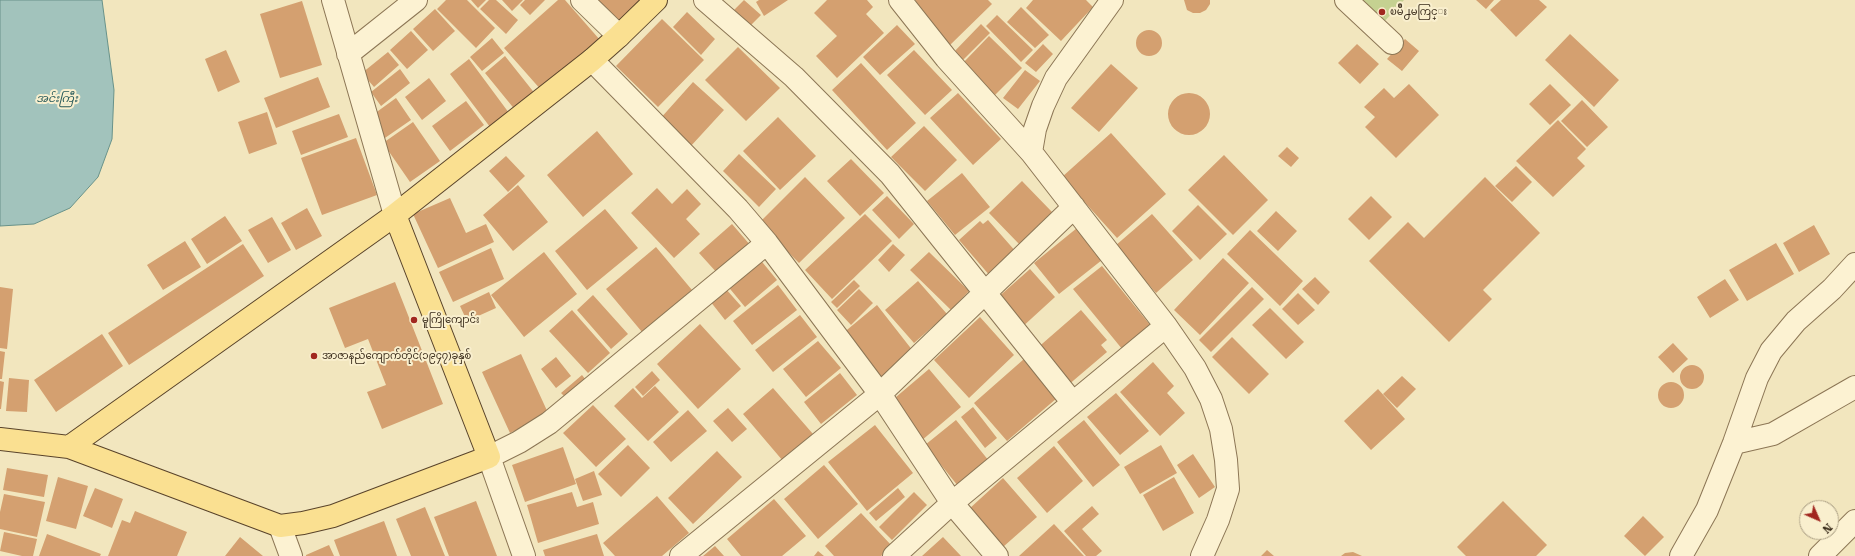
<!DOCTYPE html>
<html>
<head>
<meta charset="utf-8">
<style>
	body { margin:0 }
	#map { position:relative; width:1855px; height:556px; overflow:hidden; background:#f2e6be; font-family:"Roboto Serif",serif }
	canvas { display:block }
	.north { position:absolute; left:1799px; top:500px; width:40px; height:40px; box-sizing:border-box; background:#f9efce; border:1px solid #ada186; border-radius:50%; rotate:135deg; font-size:11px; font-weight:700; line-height:16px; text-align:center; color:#3a2c1b }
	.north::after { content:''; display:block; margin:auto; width:14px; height:18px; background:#a1271f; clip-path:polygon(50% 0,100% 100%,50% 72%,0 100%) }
</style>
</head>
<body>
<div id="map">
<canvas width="1855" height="556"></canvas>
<div class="north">N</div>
</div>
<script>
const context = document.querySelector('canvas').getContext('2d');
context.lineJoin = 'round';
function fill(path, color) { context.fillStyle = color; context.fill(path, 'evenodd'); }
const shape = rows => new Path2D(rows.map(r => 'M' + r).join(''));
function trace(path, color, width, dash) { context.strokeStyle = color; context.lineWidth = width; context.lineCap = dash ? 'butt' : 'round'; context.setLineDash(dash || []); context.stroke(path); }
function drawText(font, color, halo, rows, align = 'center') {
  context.font = font + ' "Roboto Serif","Noto Sans Myanmar",serif'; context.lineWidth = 4; context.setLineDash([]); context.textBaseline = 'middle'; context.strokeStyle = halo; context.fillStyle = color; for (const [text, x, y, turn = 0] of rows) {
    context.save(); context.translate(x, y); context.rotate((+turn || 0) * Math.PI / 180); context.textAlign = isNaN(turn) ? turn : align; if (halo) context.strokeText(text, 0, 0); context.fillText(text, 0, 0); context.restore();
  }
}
fill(shape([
	[1356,0,1404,0,1383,23]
]), '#c5d191');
const water = shape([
	[0,0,102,0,114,90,112,139,98,177,70,208,34,224,0,226,0,0]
]);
fill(water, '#a2c3bc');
trace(water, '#68928a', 1);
fill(shape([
	[446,0,467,0,495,28,476,48,437,9],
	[471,0,486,0,478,8],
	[489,0,496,0,518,20,506,34,480,9],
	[502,0,523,0,512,11],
	[525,0,545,0,530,15,520,5],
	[558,0,565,0,600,40,542,91,504,48],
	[596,0,643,0,619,24],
	[744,0,761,15,748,28,732,12],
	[759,0,788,0,764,16,756,2],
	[827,0,867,0,873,7,866,14,884,33,837,78,816,56,837,36,814,13],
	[916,0,988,0,992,4,949,46,910,6],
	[1033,0,1086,0,1093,7,1061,41,1026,8],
	[1184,0,1210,0,1210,4,1206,10,1200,13,1193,13,1187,10],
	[1476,0,1494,0,1486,9],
	[1501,0,1539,0,1547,7,1516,37,1490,10],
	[302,1,322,65,280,78,260,14],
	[1021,7,1049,35,1035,48,1007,22],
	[435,9,455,31,433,51,413,29],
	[687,12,715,39,701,55,673,27],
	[997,15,1033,50,1021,62,986,26],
	[662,19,704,60,658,107,616,66],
	[981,24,990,33,959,64,950,56],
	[897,25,915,44,880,75,863,57],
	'1136 43a13 13 0 1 1 26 0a13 13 0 1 1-26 0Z',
	[411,31,428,50,407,69,390,50],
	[1570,34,1619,80,1594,107,1545,60],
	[989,36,1022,68,994,96,962,64],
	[492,38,504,53,482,71,470,57],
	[1405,39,1419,51,1402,71,1387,59],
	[1043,44,1053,54,1036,72,1025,63],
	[1357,44,1379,64,1360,84,1338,63],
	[738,47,780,88,746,121,705,80],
	[226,50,240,82,218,92,205,59],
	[914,50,952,90,925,115,887,75],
	[388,52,399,65,374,87,362,73],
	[505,56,536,95,516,111,485,73],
	[469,59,509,113,490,127,450,74],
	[861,63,916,123,887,150,832,90],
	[1111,64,1138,88,1099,132,1071,108],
	[400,69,410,83,381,106,371,92],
	[1025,70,1040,81,1018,109,1003,98],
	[318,77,330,107,276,128,264,98],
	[429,78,446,101,422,120,405,97],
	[693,82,724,110,690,147,659,120],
	[1409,84,1439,115,1396,158,1365,127,1375,117,1364,107,1384,88,1394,98],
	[1550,84,1571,105,1550,125,1529,104],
	[958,93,1001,139,973,165,930,118],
	'1168 114a21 21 0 1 1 42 0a21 21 0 1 1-42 0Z',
	[396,98,411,120,382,140,367,119],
	[1582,100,1608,127,1587,147,1561,121],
	[466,101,484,125,450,151,432,126],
	[267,112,277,144,249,154,238,122],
	[339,114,348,137,301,155,292,131],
	[778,117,816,156,780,190,743,151],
	[1558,120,1586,149,1577,158,1585,166,1553,197,1516,161],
	[413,122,440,161,410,182,383,143],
	[924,126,957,160,925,191,891,157],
	[597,131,633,174,583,217,547,175],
	[1111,133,1166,194,1117,238,1062,177],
	[356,138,377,195,322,215,301,158],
	[1287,147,1299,158,1291,167,1278,156],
	[739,154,776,189,759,207,723,171],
	[1224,155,1268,200,1233,235,1188,190],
	[506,156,525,176,508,192,489,171],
	[851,159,884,193,860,216,827,181],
	[1516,166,1532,182,1512,202,1495,186],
	[962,173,990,207,955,235,927,201],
	[805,177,845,218,799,263,759,223],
	[1485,177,1540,233,1483,290,1492,299,1449,342,1369,261,1408,222,1424,238],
	[1022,181,1052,212,1019,244,989,213],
	[518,185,548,222,513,251,483,215],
	[657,188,672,204,687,189,701,204,686,219,700,234,674,258,631,213],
	[887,196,914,224,899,239,872,210],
	[1371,196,1392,217,1369,240,1348,219],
	[450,198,466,233,486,224,494,242,438,268,413,214],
	[1198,205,1227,234,1200,260,1172,231],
	[307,208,322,236,296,250,281,223],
	[605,209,638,248,587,290,555,251],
	[1276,211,1297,231,1278,251,1257,231],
	[865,214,892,241,832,299,805,270],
	[1152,214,1193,260,1156,293,1115,246],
	[225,216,242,241,207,264,191,239],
	[272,217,291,250,268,263,248,230],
	[988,220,1017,253,991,277,959,240,980,221,983,224],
	[732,224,751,246,718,274,699,253],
	[1814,225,1830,254,1799,272,1783,243],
	[1077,228,1102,260,1059,294,1034,263],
	[1250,230,1303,281,1280,306,1227,254],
	[185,241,201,267,163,290,147,265],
	[1776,243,1794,274,1747,301,1729,270],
	[243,244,264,276,129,365,108,333],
	[893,244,905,255,889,272,878,260],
	[656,247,692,290,642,332,606,289],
	[491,248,504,279,453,302,439,272],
	[544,252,577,294,524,337,491,295],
	[929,252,969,291,951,310,910,270],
	[758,257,777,280,745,307,726,284],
	[1223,258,1249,283,1200,335,1174,310],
	[1102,266,1155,331,1127,355,1073,289],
	[1030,269,1055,297,1020,329,995,300],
	[1315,277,1330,292,1318,305,1302,289],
	[1725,279,1739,300,1710,318,1697,297],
	[854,280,860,286,837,308,831,302],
	[918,281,947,314,914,343,885,310],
	[395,282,443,404,382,429,367,392,386,385,368,339,345,348,329,308],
	[778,285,797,310,752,345,733,321],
	[0,287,13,289,7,349,0,348],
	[1252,287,1264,299,1211,352,1199,340],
	[725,288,741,306,725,320,710,301],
	[859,289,873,303,851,325,837,310],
	[489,292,496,308,467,321,460,306],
	[1298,293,1315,310,1298,325,1282,309],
	[593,295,628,334,611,349,577,310],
	[877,305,913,351,879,379,842,334],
	[1270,308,1304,342,1286,359,1252,325],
	[572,310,610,353,588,373,549,331],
	[1081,310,1107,340,1101,345,1107,352,1067,386,1035,350],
	[800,315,817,337,773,372,755,350],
	[980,317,1014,355,969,398,934,360],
	[700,324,741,369,698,409,657,364],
	[102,334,123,366,56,412,34,380],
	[1232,337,1269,374,1249,394,1212,357],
	[818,341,841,368,806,397,783,369],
	[1673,343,1688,359,1673,373,1658,357],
	[0,351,5,352,2,379,0,379],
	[521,354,549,415,510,433,482,372],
	[556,357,571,376,556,388,541,369],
	[1024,359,1057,398,1007,441,974,403],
	[1153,362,1174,386,1167,393,1185,413,1160,436,1120,392],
	'1680 377a12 12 0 1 1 24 0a12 12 0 1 1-24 0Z',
	[929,369,961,407,921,441,889,403],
	[652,371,660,380,643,396,635,387],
	[840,373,857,395,821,424,804,402],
	[582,375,589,384,569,401,561,393],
	[1402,376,1416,389,1397,408,1383,394],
	[9,378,29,380,27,412,6,411],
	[0,381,4,382,1,409,0,409],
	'1658 395a13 13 0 1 1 26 0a13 13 0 1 1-26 0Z',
	[655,386,679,412,648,441,614,406,633,388,642,398],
	[773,388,813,434,783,461,743,414],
	[1378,389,1405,419,1371,450,1344,421],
	[1116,393,1149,431,1120,455,1087,417],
	[593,405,626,439,596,467,563,433],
	[973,407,997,438,985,448,961,417],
	[728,408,747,429,732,442,713,421],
	[688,410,707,431,671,462,653,442],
	[956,420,989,461,958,486,925,445],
	[1084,420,1120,465,1093,487,1057,442],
	[875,425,913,473,867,511,828,462],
	[628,445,650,468,621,497,598,474],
	[1161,445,1177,473,1140,494,1124,467],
	[1054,446,1083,481,1047,513,1017,478],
	[563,447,576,484,525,502,512,465],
	[717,451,742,477,693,524,668,498],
	[1193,454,1215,487,1199,498,1177,465],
	[824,465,858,504,818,539,784,499],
	[7,468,48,475,44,497,3,490],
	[594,471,602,495,583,501,575,479],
	[58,477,88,486,76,529,46,521],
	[1174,477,1194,513,1163,531,1143,495],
	[1003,478,1037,517,1003,547,969,509],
	[95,488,123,499,112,528,83,516],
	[898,488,905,497,876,521,869,513],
	[572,492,577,507,593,502,599,524,538,543,527,505],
	[914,492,927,505,892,540,879,527],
	[4,494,45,502,37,537,0,529,0,512],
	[657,496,689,533,662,556,615,556,603,543],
	[774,499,806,536,782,556,741,556,727,539],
	[476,501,497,556,449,556,434,517],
	[1503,501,1547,545,1536,556,1466,556,1457,547],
	[1092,506,1099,514,1082,529,1102,551,1096,556,1086,556,1064,531],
	[425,507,445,556,411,556,396,519],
	[135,511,187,532,177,556,108,556,122,520,130,523],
	[861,513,892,546,881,556,834,556,825,546],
	[1643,516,1664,537,1645,556,1624,536],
	[384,521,397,556,340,556,334,540],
	[1054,524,1084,556,1019,556],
	[4,532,37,539,33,556,22,556,0,551],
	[47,534,101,554,100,556,39,556],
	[597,534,604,556,545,556,543,550],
	[240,537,263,556,225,556],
	[943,537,961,556,922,556],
	[329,545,334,556,306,556,306,555],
	[715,546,724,556,703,556],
	[1267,550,1274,556,1261,556],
	[818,551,824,556,814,556],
	[1353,552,1362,556,1341,556,1345,553]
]), '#d4a070');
const minor = shape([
	[333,0,395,215],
	[582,0,619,36],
	[705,0,794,77,890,174,1073,403],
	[900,0,946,58,1031,152,1166,326,1195,368,1211,399,1221,429,1226,460,1228,489,1218,520,1202,556],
	[1346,0,1392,43],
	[348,54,416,0],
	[592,60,738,209,767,243,880,394,952,503,997,556],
	[1031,152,1035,129,1043,106,1056,78,1112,0],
	[1734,443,1773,434,1855,387],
	[280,526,291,556],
	[524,556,489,457,519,442,549,423,767,243],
	[681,556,880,394,1074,207],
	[894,556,952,503,1166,326],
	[1681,556,1707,510,1734,443,1757,378,1771,351,1796,321,1832,289,1855,264],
	[1820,556,1855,521]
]);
const major = shape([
	[0,439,69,447,280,526,303,523,333,516,489,457,395,215],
	[69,447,395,215,592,60,619,36,656,0]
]);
trace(minor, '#8c7655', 24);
trace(major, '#59432a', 24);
trace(minor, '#fcf2d2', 22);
trace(major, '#fae091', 22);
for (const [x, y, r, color] of [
	[1382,12,4,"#a1271f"],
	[414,320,4,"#a1271f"],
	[314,356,4,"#a1271f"]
]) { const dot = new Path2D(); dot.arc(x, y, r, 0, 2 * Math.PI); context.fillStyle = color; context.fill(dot); trace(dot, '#f9efce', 1.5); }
drawText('10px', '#3a2c1b', '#f9efce', [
	["ၿမိဳ႕မကြင္း",1390,12],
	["မူကြိုကျောင်း",422,320],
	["အာဇာနည်ကျောက်တိုင်(၁၉၄၇)ခုနှစ်",322,356]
], 'left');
drawText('italic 11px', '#295b5b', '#f9efce', [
	["အင်းကြီး",57,99]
]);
</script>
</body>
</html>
